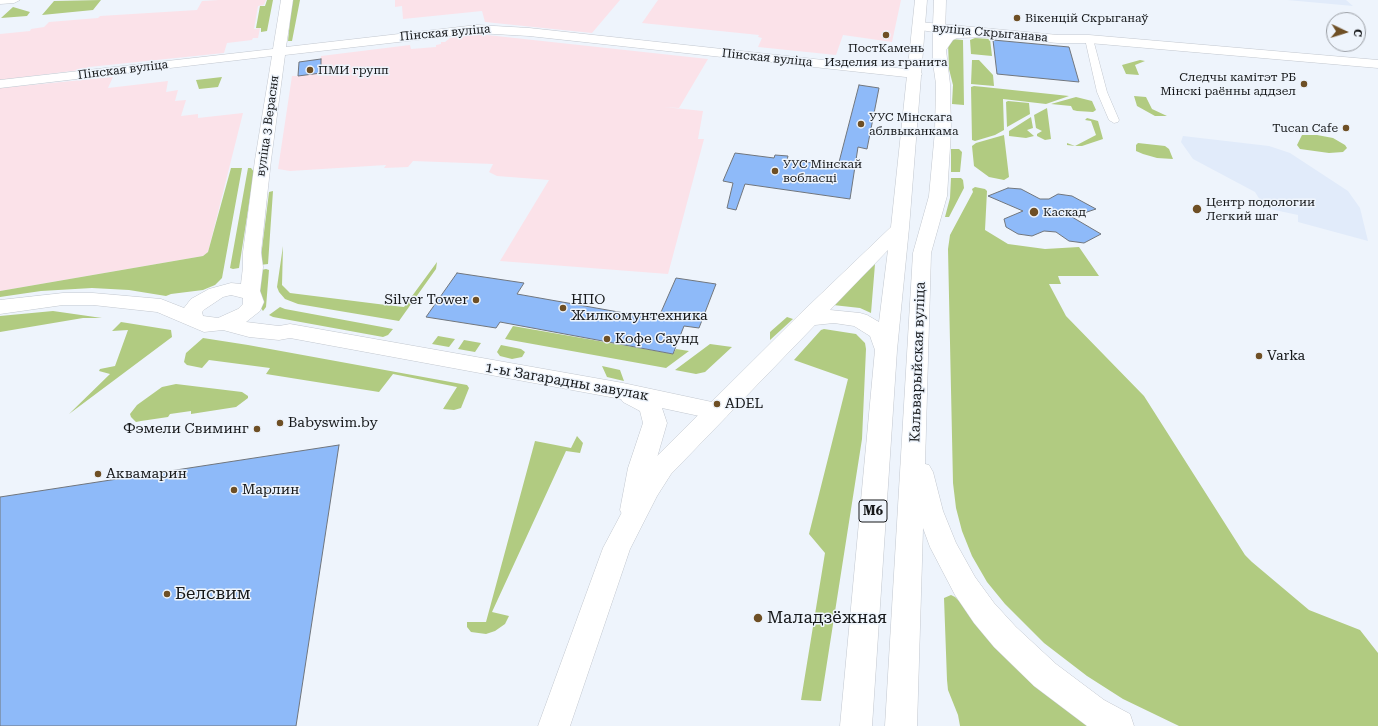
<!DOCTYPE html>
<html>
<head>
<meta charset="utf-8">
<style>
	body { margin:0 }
	#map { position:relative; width:1378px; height:726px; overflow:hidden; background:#eef4fc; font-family:"Roboto Serif",serif }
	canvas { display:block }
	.north { position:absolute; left:1326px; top:12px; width:40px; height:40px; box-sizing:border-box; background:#eef4fc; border:1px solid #989ca2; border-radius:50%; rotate:94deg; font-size:11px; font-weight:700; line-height:16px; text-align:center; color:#16181a }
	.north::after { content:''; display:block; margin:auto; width:14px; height:18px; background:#6e4f25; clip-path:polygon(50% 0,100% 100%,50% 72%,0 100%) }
</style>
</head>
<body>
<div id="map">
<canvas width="1378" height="726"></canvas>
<div class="north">С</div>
</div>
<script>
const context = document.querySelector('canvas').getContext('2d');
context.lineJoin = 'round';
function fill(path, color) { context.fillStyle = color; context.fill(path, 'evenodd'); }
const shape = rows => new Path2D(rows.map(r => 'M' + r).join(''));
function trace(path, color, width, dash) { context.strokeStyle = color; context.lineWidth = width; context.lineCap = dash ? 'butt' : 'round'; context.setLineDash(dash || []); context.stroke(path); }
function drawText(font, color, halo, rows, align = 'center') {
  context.font = font + ' "Roboto Serif",serif'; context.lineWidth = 3; context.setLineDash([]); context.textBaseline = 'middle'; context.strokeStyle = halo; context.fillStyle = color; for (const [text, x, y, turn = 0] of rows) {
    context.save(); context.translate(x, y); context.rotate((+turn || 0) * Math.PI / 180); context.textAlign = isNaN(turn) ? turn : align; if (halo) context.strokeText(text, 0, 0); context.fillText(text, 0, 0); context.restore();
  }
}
fill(shape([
	[1287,0,1346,0,1353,6],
	[1183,136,1269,146,1290,153,1348,191,1360,208,1368,241,1298,222,1298,215,1265,208,1255,192,1193,159,1181,142]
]), '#e1ebfa');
fill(shape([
	[219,0,266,0,264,5,258,6,254,29,260,28,258,38,253,38,252,40,227,43,224,53,89,67,80,70,0,80,0,34,30,31,31,29,44,27,49,22,98,18,100,16,197,10,202,1],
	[395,0,620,0,592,33,485,22,482,11,403,19,402,6,395,7],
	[658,0,901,0,892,42,843,35,836,55,758,47,762,38,758,37,759,35,642,23],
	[478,34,708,59,679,108,664,107,703,111,698,139,704,139,668,274,500,261,549,180,497,176,489,172,493,164,413,161,408,167,384,168,386,165,290,171,278,169,292,76,298,76,299,62,321,59,321,56,410,45,411,49,436,47,436,45,441,44,441,42,445,42,450,38],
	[113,77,108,88,168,81,166,92,178,90,175,101,186,100,181,116,198,114,198,118,243,113,208,252,203,256,0,291,0,88]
]), '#fbe2e9');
fill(shape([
	[101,0,93,10,42,15,54,1],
	[267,0,273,0,267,31,261,32,261,28,256,28,260,6,265,6],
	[292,0,300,0,292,41,288,41],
	[13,7,30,12,27,16,1,18],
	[975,38,990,39,992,56,971,54,970,40],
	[951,39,963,40,964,105,952,104,953,85,949,69,948,43],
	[972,60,979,60,993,75,994,86,971,84],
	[1140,60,1145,61,1135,65,1139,75,1126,74,1122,65],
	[222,77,218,87,199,89,196,80],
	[974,86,984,87,1069,96,1046,104,1003,99,1004,130,995,135,975,141,972,140,971,87],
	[1134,96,1146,97,1152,109,1167,116,1155,116,1137,106],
	[1076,97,1092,101,1096,110,1093,112,1077,111,1073,110,1071,106,1051,104],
	[1008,101,1029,103,1030,114,1007,127,1006,102],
	[1047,108,1051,139,1045,140,1037,136,1037,134,1042,131,1036,128,1034,115],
	[1031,117,1033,128,1027,130,1034,136,1026,138,1009,136,1009,131],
	[1087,118,1098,121,1103,139,1082,146,1075,146,1067,145,1067,143,1075,146,1096,135,1091,121,1085,120],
	[1004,135,1009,177,1004,180,989,177,974,166,972,146,976,143],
	[1302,135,1317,135,1333,138,1345,145,1347,148,1343,152,1329,153,1300,149,1297,145],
	[1138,143,1165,146,1169,149,1173,159,1157,158,1143,154,1136,151,1136,145],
	[951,149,959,149,962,152,960,172,951,172],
	[231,168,242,168,222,278,215,285,203,290,171,294,166,296,129,290,92,288,41,291,0,297,0,291,203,256,208,252],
	[248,168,251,168,254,172,239,268,233,269,230,268],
	[951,178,961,178,963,180,964,188,949,217,945,217,950,198],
	[975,187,985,189,987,191,985,230,1008,244,1045,249,1079,247,1099,276,1058,276,1061,284,1049,284,1066,316,1144,396,1245,555,1252,562,1309,610,1360,630,1378,653,1378,726,1179,726,1123,699,1087,676,1044,643,1005,604,987,582,972,556,962,531,956,508,953,483,948,249,950,235,973,192,972,189],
	[273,191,268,264,260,265,269,192],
	[283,246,282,285,290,293,386,305,404,307,437,262,436,269,399,321,298,304,285,299,279,292,277,287],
	[875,264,871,313,860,308,833,305],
	[266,269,269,270,266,307,263,311,257,303,261,270],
	[280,307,285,309,393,329,388,335,383,337,273,317,269,315],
	[53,311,102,318,83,318,0,332,0,316],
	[787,317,793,319,770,340,770,332],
	[121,322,171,330,172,337,69,414,110,374,99,371,100,369,115,366,128,330,112,331],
	[513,326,673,354,676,349,689,351,666,368,505,339],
	[824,329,856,334,865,343,866,349,862,439,821,701,801,700,825,553,809,534,848,379,794,360,821,330],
	[438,336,455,339,449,347,432,344],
	[203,338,248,345,467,385,469,388,461,408,454,410,443,409,457,387,393,374,379,392,266,374,270,368,209,360,202,368,187,365,184,362,186,353],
	[464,340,481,343,475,352,458,349],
	[710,344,732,347,705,372,696,374,675,370],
	[501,345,521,349,525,352,522,357,512,359,500,356,497,352],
	[602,366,620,370,624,381,607,377],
	[176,384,242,392,248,396,248,398,236,407,191,414,191,411,170,414,168,417,141,421,136,422,131,417,130,414,137,405,162,387],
	[577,436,583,443,580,453,566,451,492,612,509,616,505,624,495,631,486,634,471,632,467,627,467,622,486,622,535,441,571,448],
	[951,595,955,597,1091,726,960,726,958,715,948,690,947,680,944,598]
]), '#b1cb81');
const building = shape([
	[993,40,1069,47,1079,82,997,74,993,40],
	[321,59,321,73,298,76,299,62,321,59],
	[859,85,879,88,867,149,858,147,850,199,745,184,736,210,727,208,733,183,723,181,735,153,774,158,775,155,788,156,787,160,838,166,859,85],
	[1008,188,1021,189,1040,199,1049,199,1058,194,1072,196,1096,209,1072,217,1101,234,1084,243,1069,241,1056,232,1044,231,1032,236,1018,234,1006,227,1004,219,1023,211,988,196,1008,188],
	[457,273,524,283,517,294,658,319,676,278,716,284,699,328,684,326,673,354,500,322,496,328,426,317,457,273],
	[339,445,296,726,0,726,0,497,339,445]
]);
fill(building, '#8ebaf9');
trace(building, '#71767d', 1);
const street = shape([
	[1089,36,1093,39,1107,92,1119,120,1118,122,1114,123,1109,120,1097,92,1085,39,1089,36]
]);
const secondary = shape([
	[0,0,20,0,14,3,0,4,0,0],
	[281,0,293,0,286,47,477,25,529,28,915,70,920,71,922,74,920,77,915,78,529,36,477,33,285,55,271,160,261,252,263,267,260,291,264,302,260,311,246,322,279,326,290,324,623,383,726,405,730,411,726,417,718,420,662,408,667,423,654,468,646,510,642,518,633,521,624,518,620,510,628,468,643,423,640,411,623,402,621,399,290,338,279,340,249,337,223,330,204,332,157,312,93,305,63,305,0,314,0,300,63,293,93,293,161,299,184,308,191,299,209,289,231,283,241,284,243,267,243,252,255,160,272,56,0,88,0,80,273,49,281,0],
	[231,295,243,298,243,304,238,309,218,318,203,316,202,312,205,309,223,297,231,295],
	[919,22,1058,35,1089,35,1378,60,1378,68,1089,43,1058,43,939,33,915,29,913,26,919,22]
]);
const primary = shape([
	[915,0,927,0,909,228,897,350,872,726,840,726,875,350,870,336,854,326,834,323,815,325,671,474,657,496,630,549,570,726,538,726,603,548,638,482,653,460,800,314,891,227,915,0],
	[888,250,879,322,867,315,860,313,830,310,888,250],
	[934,0,946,0,945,34,955,30,989,29,995,33,989,37,957,38,953,40,946,50,950,84,951,131,947,196,931,253,925,464,929,465,933,472,943,511,956,543,975,577,994,603,1016,627,1056,664,1104,700,1130,714,1134,726,1087,726,1034,686,994,647,974,623,955,595,930,547,923,528,917,726,885,726,913,253,929,196,935,131,936,84,933,63,933,25,934,0]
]);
trace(street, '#c2c7cf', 1);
trace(secondary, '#c2c7cf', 1);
trace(primary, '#c2c7cf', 1);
fill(street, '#fff');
fill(secondary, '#fff');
fill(primary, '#fff');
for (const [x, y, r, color] of [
	[1017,18,4,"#6e4f25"],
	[886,35,4,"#6e4f25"],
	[310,70,4,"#6e4f25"],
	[1304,84,4,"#6e4f25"],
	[861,124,4,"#6e4f25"],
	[1346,128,4,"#6e4f25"],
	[775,171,4,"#6e4f25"],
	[1197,209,5,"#6e4f25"],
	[1034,212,5,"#6e4f25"],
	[476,300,4,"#6e4f25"],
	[563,308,4,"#6e4f25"],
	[607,339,4,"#6e4f25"],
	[1259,356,4,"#6e4f25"],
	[717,404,4,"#6e4f25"],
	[280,423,4,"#6e4f25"],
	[257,429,4,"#6e4f25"],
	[98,474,4,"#6e4f25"],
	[234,490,4,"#6e4f25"],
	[167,594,4,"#6e4f25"],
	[758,618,5,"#6e4f25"]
]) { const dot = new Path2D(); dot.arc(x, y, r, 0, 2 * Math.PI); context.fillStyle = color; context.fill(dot); trace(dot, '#eef4fc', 1.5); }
drawText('12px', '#16181a', '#eef4fc', [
	["Вікенцій Скрыганаў",1025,18],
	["ПостКамень",886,48,"center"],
	["Изделия из гранита",886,62,"center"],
	["ПМИ групп",318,70],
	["Следчы камітэт РБ",1296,77,"right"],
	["Мінскі раённы аддзел",1296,91,"right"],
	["УУС Мінскага",869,117],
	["аблвыканкама",869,131],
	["Tucan Cafe",1338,128,"right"],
	["УУС Мінскай",783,164],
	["вобласці",783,178],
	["Центр подологии",1206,202],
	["Легкий шаг",1206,216],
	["Каскад",1043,212]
], 'left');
drawText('12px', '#16181a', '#eef4fc', [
	["Пінская вуліца",445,33,-5],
	["вуліца Скрыганава",990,33,5],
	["Пінская вуліца",767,58,6],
	["Пінская вуліца",123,70,-7],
	["вуліца 3 Верасня",268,126,-82]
]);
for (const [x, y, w] of [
	[873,511,28]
]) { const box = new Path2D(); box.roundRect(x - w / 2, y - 11, w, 22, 3); context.fillStyle = '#eef4fc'; context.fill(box); trace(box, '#16181a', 1); }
drawText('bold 13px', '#16181a', null, [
	["М6",873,511]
]);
drawText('14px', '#16181a', '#eef4fc', [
	["Silver Tower",468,300,"right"],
	["НПО",571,300],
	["Жилкомунтехника",571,316],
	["Кофе Саунд",615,339],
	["Varka",1267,356],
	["ADEL",725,404],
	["Babyswim.by",288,423],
	["Фэмели Свиминг",249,429,"right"],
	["Аквамарин",106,474],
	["Марлин",242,490]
], 'left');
drawText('14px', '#16181a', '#eef4fc', [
	["Кальварыйская вуліца",918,362,-88],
	["1-ы Загарадны завулак",567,382,10]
]);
drawText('17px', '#16181a', '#eef4fc', [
	["Белсвим",175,594],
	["Маладзёжная",767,618]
], 'left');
</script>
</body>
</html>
